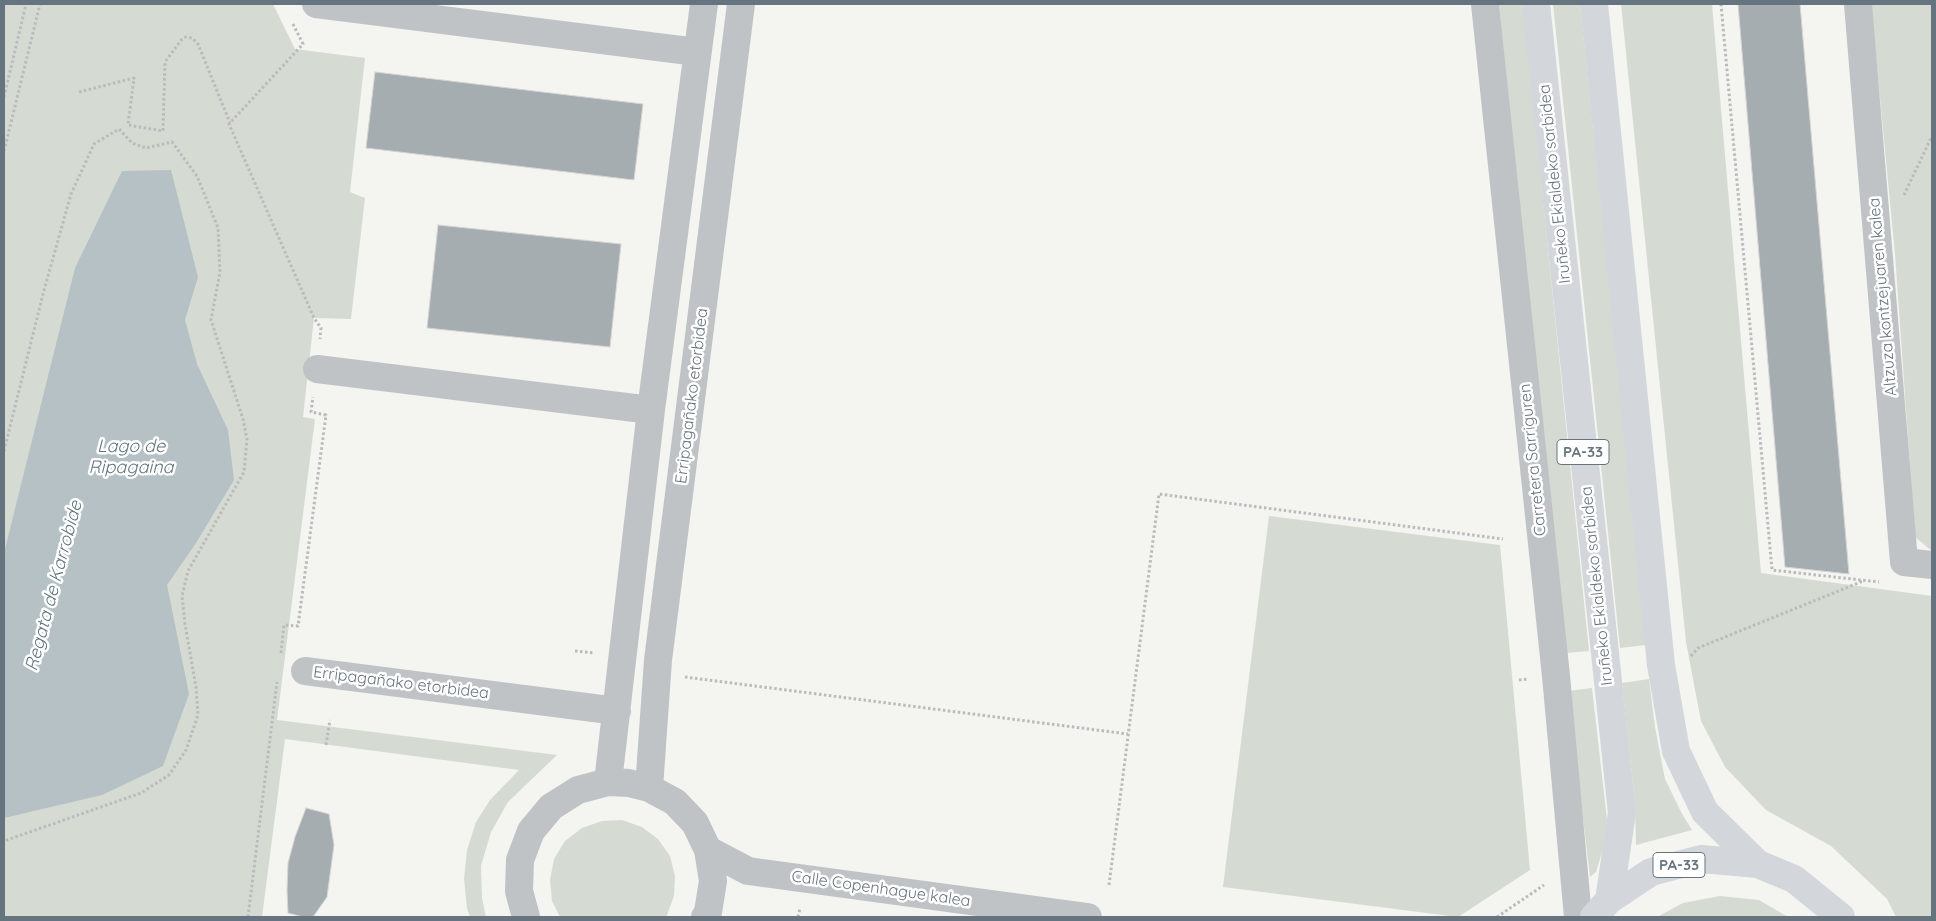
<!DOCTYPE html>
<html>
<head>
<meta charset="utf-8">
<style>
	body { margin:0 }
	#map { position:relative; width:1936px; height:921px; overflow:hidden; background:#f4f4f1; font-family:Quicksand,sans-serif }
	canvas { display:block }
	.frame { position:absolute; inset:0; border:5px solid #66747f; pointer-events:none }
</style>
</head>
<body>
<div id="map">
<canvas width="1936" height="921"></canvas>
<div class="frame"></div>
</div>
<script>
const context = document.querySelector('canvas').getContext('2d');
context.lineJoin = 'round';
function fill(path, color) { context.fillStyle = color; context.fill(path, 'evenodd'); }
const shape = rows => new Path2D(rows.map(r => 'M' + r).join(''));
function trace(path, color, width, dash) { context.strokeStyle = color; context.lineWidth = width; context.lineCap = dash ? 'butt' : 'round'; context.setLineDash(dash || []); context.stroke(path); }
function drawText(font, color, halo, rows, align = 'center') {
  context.font = font + ' Quicksand,sans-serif'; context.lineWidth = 5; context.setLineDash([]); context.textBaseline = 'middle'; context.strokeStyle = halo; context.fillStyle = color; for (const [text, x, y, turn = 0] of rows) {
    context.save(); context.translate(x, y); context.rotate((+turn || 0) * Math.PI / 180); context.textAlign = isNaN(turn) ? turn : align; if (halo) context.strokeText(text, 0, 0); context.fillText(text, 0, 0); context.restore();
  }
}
fill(shape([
	[4,4,273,4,295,49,365,58,350,192,365,198,351,319,314,318,303,417,315,419,277,720,557,755,508,802,491,832,481,866,482,898,486,917,470,917,467,908,464,879,467,850,476,822,490,800,519,770,285,739,262,917,4,917],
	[1499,4,1523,4,1589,651,1566,653],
	[1553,4,1580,4,1646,645,1620,648],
	[1621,4,1712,4,1761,573,1932,596,1932,917,1896,917,1887,899,1831,846,1766,810,1725,767,1701,721,1686,642],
	[1871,4,1932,4,1932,551,1915,537,1895,254],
	[1269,516,1500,545,1530,870,1458,917,1223,887],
	[1649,679,1655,727,1665,779,1682,814,1692,830,1636,845,1635,803,1622,683],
	[1592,688,1607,820,1603,849,1596,872,1590,877,1568,691],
	[622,820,642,827,658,839,670,856,675,876,674,896,667,915,665,917,560,917,552,901,550,880,554,859,565,841,582,828,602,821],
	[1720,896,1759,900,1788,917,1657,917,1683,903]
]), '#d5dbd2');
fill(shape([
	[171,170,198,277,185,320,197,364,228,430,234,480,196,543,167,585,189,694,163,766,102,795,4,818,4,553,75,268,122,171]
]), '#b6c1c5');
const building = shape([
	[1738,4,1800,4,1849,574,1785,567,1738,4],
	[375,72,643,104,634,180,366,148,375,72],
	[438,225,621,244,610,347,427,328,438,225],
	[306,808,329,814,334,845,327,897,313,917,303,917,288,913,287,890,288,863,295,837,306,808]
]);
fill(building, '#a6adb1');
trace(building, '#d5d5d3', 1);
trace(shape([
	[1721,4,1772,570,1879,582],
	[293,24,303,44,229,124,314,318,321,328,320,339],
	[79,92,134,78,128,125,163,131,165,62,182,39,186,37,192,38,198,44,230,123],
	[4,97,26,4],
	[4,151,40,4],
	[1904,195,1932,136],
	[4,451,43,294,71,194,94,144,119,129,132,143,146,148,172,142,197,176,218,228,220,272,211,320,243,419,247,439,244,472,188,571,182,596,185,624,196,687,198,715,186,750,169,775,141,793,4,841],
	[575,651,595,653],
	[281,653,284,625,298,626,326,415,311,412,313,397],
	[1691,656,1698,648,1863,581],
	[685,677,1128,734],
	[1519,680,1528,679],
	[326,745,330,720],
	[1109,885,1159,494,1503,539],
	[248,917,277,682],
	[798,917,800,908],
	[1497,917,1544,885]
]), '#b9bbbd', 3, [2.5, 2.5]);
trace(shape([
	[316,4,697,52],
	[1485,4,1556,676,1578,917],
	[1858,4,1904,562,1932,565],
	[317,369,651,410],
	[305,671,617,711],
	[608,782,651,410,704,4],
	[649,788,658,660,741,4],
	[708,850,748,871,1088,917],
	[526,917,519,891,520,860,531,831,551,807,578,790,608,782,629,783,649,788,675,802,695,823,708,850,713,881,708,912,705,917]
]), '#c0c3c6', 28);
trace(shape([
	[1536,4,1622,813,1609,900],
	[1594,4,1661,665,1676,751,1705,812,1758,864],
	[1594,917,1609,900,1651,872,1701,859,1758,864,1794,879,1841,917]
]), '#d3d7db', 28);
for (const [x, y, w] of [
	[1583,452,52],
	[1679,865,52]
]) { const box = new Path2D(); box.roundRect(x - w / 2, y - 12.5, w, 25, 4); context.fillStyle = '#fff'; context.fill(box); trace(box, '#66747f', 1); }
drawText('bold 15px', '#66747f', null, [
	["PA-33",1583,452],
	["PA-33",1679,865]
]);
drawText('16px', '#66747f', '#fff', [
	["Iruñeko Ekialdeko sarbidea",1555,184,-96],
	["Altzuza kontzejuaren kalea",1883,297,-95],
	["Erripagañako etorbidea",692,396,-83],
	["Carretera Sarriguren",1533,460,-96],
	["Iruñeko Ekialdeko sarbidea",1597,586,-96],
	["Erripagañako etorbidea",401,683,7],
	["Calle Copenhague kalea",881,889,8]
]);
drawText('italic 18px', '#61767d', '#fff', [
	["Lago de",131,447],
	["Ripagaina",131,468],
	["Regata de Karrobide",54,586,-75]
]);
</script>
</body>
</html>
